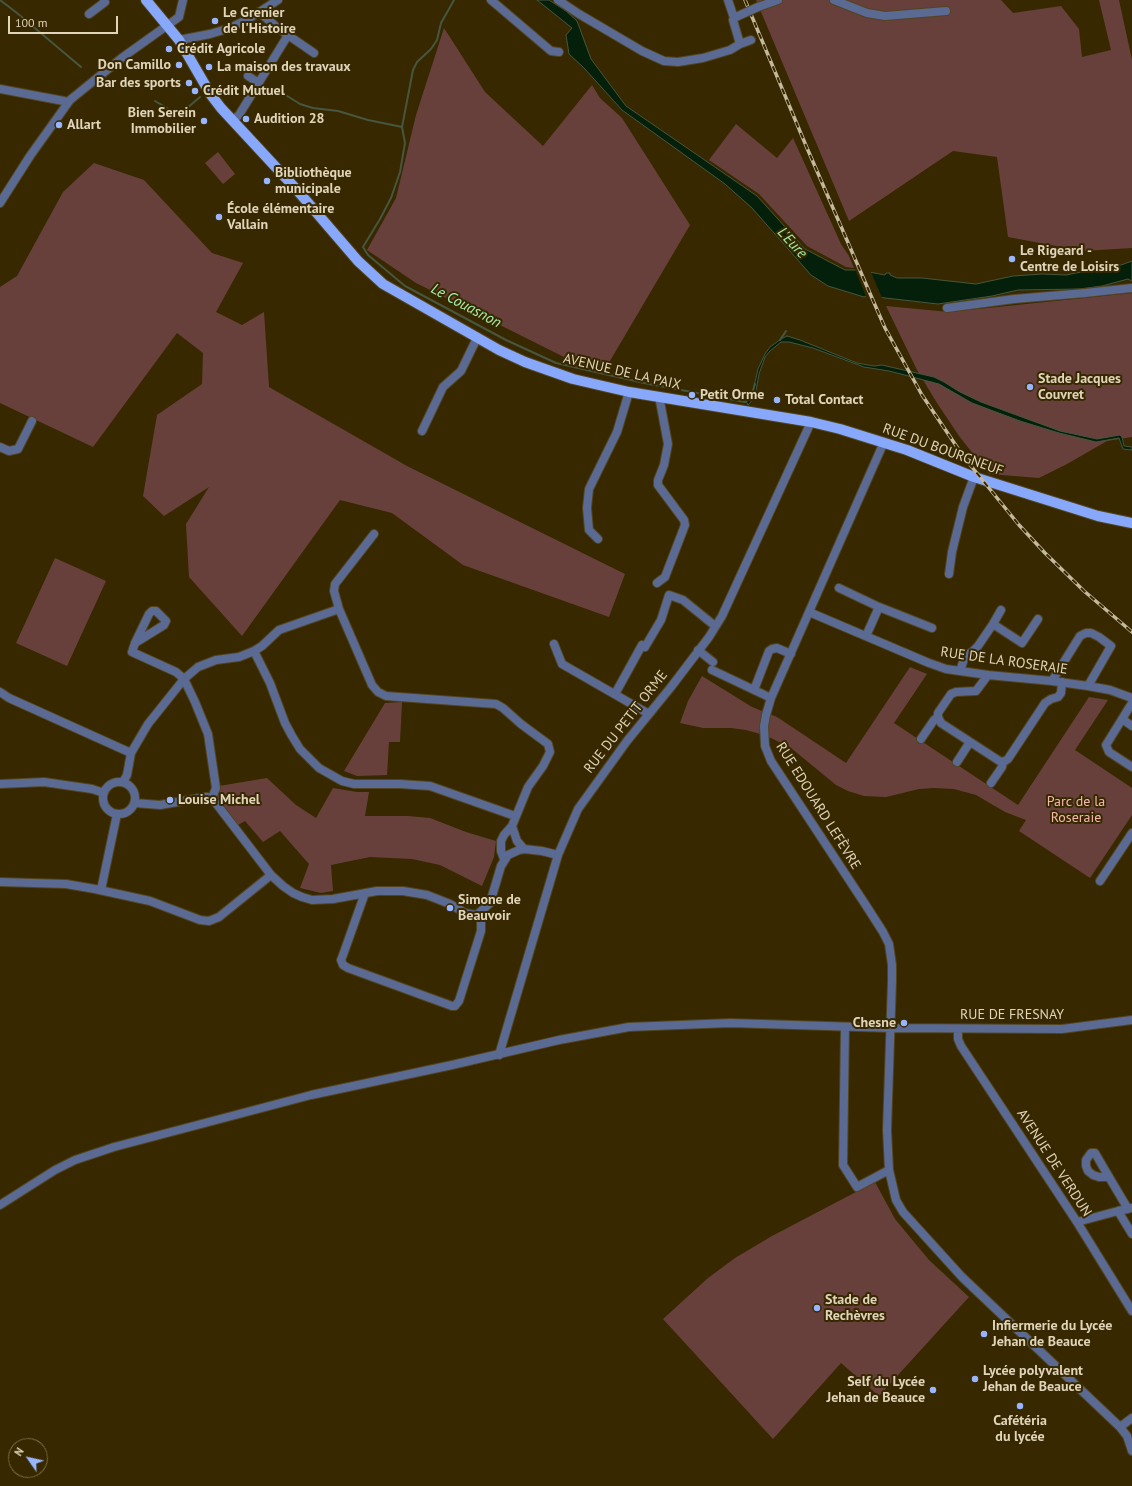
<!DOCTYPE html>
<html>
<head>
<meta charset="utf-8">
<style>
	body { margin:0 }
	#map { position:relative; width:1132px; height:1486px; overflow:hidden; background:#372800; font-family:"PT Sans",sans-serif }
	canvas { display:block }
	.north { position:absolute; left:8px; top:1438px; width:40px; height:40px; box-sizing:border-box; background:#372800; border:1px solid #7b6d4b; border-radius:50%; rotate:304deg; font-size:11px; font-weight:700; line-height:16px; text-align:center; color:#e0d5bb }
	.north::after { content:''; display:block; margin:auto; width:14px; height:18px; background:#99b5fd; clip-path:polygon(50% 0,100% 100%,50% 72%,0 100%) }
	.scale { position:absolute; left:8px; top:16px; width:110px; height:18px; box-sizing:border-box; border:2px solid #e0d5bb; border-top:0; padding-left:5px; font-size:12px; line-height:14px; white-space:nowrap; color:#e0d5bb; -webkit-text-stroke:3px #372800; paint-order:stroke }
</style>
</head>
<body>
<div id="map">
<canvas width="1132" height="1486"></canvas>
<div class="north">N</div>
<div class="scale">100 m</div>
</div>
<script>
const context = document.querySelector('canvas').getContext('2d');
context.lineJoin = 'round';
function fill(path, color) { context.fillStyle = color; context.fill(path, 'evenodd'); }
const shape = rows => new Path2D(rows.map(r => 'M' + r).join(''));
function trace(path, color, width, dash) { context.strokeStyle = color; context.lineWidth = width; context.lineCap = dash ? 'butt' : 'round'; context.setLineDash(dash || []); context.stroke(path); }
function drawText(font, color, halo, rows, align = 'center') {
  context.font = font + ' "PT Sans",sans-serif'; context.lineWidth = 4; context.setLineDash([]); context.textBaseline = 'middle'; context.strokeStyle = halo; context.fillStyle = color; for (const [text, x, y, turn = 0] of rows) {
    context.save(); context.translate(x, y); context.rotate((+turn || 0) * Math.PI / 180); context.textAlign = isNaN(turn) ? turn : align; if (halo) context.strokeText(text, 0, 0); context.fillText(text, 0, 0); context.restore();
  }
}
fill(shape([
	[756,0,1001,0,1013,13,1061,6,1079,29,1082,57,1111,50,1099,0,1119,0,1132,60,1132,248,1083,251,1008,237,997,157,953,151,849,221],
	[444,28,485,92,543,146,592,85,600,98,622,118,690,225,607,366,570,360,416,283,367,250,396,198,416,115],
	[736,124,777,158,793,138,841,244,849,256,854,268,846,267,807,246,759,194,709,160],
	[218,152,235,174,223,184,205,163],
	[94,163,144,180,212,253,243,263,216,312,242,325,264,312,269,387,407,466,625,574,609,617,463,565,392,513,340,500,242,636,189,577,186,524,209,487,164,516,143,496,157,415,202,384,203,353,177,333,93,447,0,403,0,287,17,276,63,192],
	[1132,293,1132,437,1107,441,1067,464,1039,478,989,474,959,436,937,403,917,370,886,306,949,312],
	[55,558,106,581,67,666,16,643],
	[910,667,927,674,894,723,1018,805,1089,697,1108,700,1075,750,1132,788,1132,815,1090,878,1019,831,1026,820,1005,812,976,795,954,789,934,788,919,789,886,797,864,796,848,791,836,785,791,748,767,736,746,730,731,728,703,728,680,723,688,701,702,676,752,707,777,717,846,763],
	[402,702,400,742,389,742,387,775,357,776,344,771,385,703],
	[267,778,296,805,316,818,333,788,357,792,369,792,365,816,408,816,430,818,466,832,496,841,494,857,482,886,440,865,412,859,370,857,331,865,333,891,321,893,300,888,309,864,280,831,263,842,245,821,238,825,218,801,217,794,219,786],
	[875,1182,895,1219,929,1260,969,1297,879,1396,841,1363,773,1439,663,1319,708,1278,735,1258,772,1236]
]), '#68403b');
const water = shape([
	[537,0,549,0,566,11,577,21,591,59,626,106,757,196,805,249,845,270,857,270,861,277,871,279,869,272,885,275,886,273,890,273,890,275,897,278,922,278,976,284,1013,276,1042,274,1066,275,1116,265,1121,265,1132,261,1132,281,1128,279,1102,286,1080,289,1018,290,992,296,938,304,868,296,864,297,828,286,811,275,752,208,725,184,622,110,584,68,569,54,566,35,572,28,537,0],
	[787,336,800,340,857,363,874,366,882,365,934,377,944,382,960,392,981,402,1060,431,1097,439,1120,435,1122,437,1124,446,1132,447,1132,450,1123,449,1119,438,1096,442,1059,433,1020,421,972,403,939,384,889,371,864,367,813,348,789,342,781,342,770,351,765,357,759,374,756,391,754,396,755,397,748,405,746,401,744,401,744,399,750,396,753,391,758,369,765,354,770,347,781,339,787,336]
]);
fill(water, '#05200a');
trace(water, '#47563f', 1);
fill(shape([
	[855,269,859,269,862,276,868,276,867,271,870,270,883,300,867,299]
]), '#372800');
trace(shape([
	[0,0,17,13,81,67],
	[454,0,441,23,437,40,431,49,417,62,413,70,402,127,405,143,400,172,391,198,380,219,363,247,368,255,405,286,506,340,556,363,644,383,745,402,748,400],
	[276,89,300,104,313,108,338,111,368,120,402,127],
	[155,101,179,115,200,97],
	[780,340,786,331],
	[751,397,755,384]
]), '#47563f', 2);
const minor = shape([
	[491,0,551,51,559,52],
	[558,0,579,14,642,51,664,61,678,62,703,58,730,50,740,44,733,20,734,18,738,16],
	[728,0,734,18],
	[834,0,867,13,885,16,946,11],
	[758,7,778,0],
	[259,12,279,29,314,53],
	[89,14,105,2,104,0],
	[179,40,210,34,230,28,250,18,278,0],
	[740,44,751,40],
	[248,76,259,83],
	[0,89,64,101,67,103],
	[232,121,239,115,288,35],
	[0,203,30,156,70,100,123,57,179,17,183,0],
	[947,308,1014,299,1085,293,1132,288],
	[422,431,443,387,461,371,477,338],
	[884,442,771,698,766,715,764,726,765,746,771,761,867,907,883,932,889,944,892,965,892,981,887,1130,889,1170,896,1200,903,1212,962,1277,1120,1427,1127,1436,1132,1451],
	[0,447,9,451,18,449,32,421],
	[374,534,335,584,334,591,339,609,372,685,378,692,386,696,496,704,503,708,521,724,548,744,550,752,543,766,528,787,512,826,517,841,524,849],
	[598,539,589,530,587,508,589,489,617,432,629,392],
	[949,574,952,552,963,507,974,477],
	[657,583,665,577,685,525,684,520,658,485,658,480,664,465,668,444,659,396],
	[839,588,879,607,866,636],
	[879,607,932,628],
	[809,612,929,663,946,669,988,675,1052,681,1088,686,1110,690,1132,698],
	[993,624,1001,610],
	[135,643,164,625,166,621,156,611,152,611,149,614,135,643,132,652,176,672,184,679,195,702,208,734,216,788,212,798],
	[554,644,562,664,649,714],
	[698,650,713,662],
	[254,651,270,683,285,723,292,736,300,749,319,768,342,781,354,784,400,784,430,786,515,816],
	[712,670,771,698],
	[960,671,965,656,972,652,978,646,993,624,1022,643,1038,619],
	[988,675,976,691,956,692,951,694,938,713,938,717,941,723,1001,762,1005,761,1008,759,1045,703,1051,699,1058,697,1061,693,1062,682],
	[1052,681,1080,636,1086,633,1091,633,1099,637,1111,646,1088,686],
	[754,690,769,651,772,649,777,648,791,654],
	[0,692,9,698,131,753],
	[615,694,642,645,645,647,661,620,669,595,683,600,715,626],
	[1132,703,1106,745,1109,752,1132,767],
	[1122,719,1132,726],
	[921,739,934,720,938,717],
	[957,762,970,742],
	'103 798a16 16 0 1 1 32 0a16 16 0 1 1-32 0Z',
	[123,782,127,775,131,753,148,724,184,679,198,667,216,660,239,657,254,651,262,646,279,630,339,609],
	[991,783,1002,767,1003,762],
	[0,784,44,782,92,789,104,793],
	[212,798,271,875,283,886,293,893,302,897,312,900,333,899,377,891,403,891,427,895,450,904,465,913,475,915,478,914,490,903,501,866,508,855,519,850,524,849,542,851,558,855],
	[135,803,160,805,206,797,212,798],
	[504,859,501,851,501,841,504,835,512,826],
	[1100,881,1132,833],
	[0,882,66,884,95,889,150,901,200,920,209,921,219,917,271,875],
	[101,890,117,814],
	[365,893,343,955,341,960,343,965,348,968,452,1006,455,1006,459,1001,481,931,481,921,478,914],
	[845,1027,843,1165,857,1187,889,1170],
	[958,1029,958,1039,961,1046,1077,1222,1132,1311],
	[499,1055,558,855,578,809,627,741,671,687,709,637,722,616,811,422],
	[1109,1177,1099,1177,1093,1175,1088,1171,1086,1166,1086,1160,1091,1153,1095,1153,1109,1177,1128,1209],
	[0,1205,55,1170,75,1160,114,1147,311,1095,452,1065,559,1040,629,1027,730,1023,891,1028,1062,1029,1132,1020],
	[1118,1211,1132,1234],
	[1077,1222,1118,1211,1132,1208],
	[1120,1427,1132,1418]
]);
const major = shape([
	[146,0,179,40,211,95,221,108,297,190,358,261,383,284,499,350,525,362,573,379,629,392,811,422,840,429,907,450,974,477,1098,516,1132,523]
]);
trace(minor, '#52441e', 10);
trace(major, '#52441e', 12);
trace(minor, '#5a6a92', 8);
trace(major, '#88a8fb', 10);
const rail = shape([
	[745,0,807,148,885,328,922,395,963,456,1019,525,1045,553,1084,591,1132,632]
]);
trace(rail, '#c4b99c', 3.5);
trace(rail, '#372800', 2, [6]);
const minorBridge = shape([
	[738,16,758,7]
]);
trace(minorBridge, '#52441e', 10, []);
trace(minorBridge, '#5a6a92', 8);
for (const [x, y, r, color] of [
	[215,21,4,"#99b5fd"],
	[169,49,4,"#99b5fd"],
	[179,65,4,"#99b5fd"],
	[209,67,4,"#99b5fd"],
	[189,83,4,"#99b5fd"],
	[195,91,4,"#99b5fd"],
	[246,119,4,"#99b5fd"],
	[204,121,4,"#99b5fd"],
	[59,125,4,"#99b5fd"],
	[267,181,4,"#99b5fd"],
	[219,217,4,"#99b5fd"],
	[1012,259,4,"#99b5fd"],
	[1030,387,4,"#99b5fd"],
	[692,395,4,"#99b5fd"],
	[777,400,4,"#99b5fd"],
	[170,800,4,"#99b5fd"],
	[450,908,4,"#99b5fd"],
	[904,1023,4,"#99b5fd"],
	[817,1308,4,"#99b5fd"],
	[984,1334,4,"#99b5fd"],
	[975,1379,4,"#99b5fd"],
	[933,1390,4,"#99b5fd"],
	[1020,1406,4,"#99b5fd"]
]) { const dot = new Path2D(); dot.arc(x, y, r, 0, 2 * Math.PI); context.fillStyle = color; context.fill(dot); trace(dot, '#372800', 1.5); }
drawText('bold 14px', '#e0d5bb', '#372800', [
	["Le Grenier",223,13],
	["de l'Histoire",223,29],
	["Crédit Agricole",177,49],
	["Don Camillo",171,65,"right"],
	["La maison des travaux",217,67],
	["Bar des sports",181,83,"right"],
	["Crédit Mutuel",203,91],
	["Bien Serein",196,113,"right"],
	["Immobilier",196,129,"right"],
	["Audition 28",254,119],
	["Allart",67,125],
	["Bibliothèque",275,173],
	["municipale",275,189],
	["École élémentaire",227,209],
	["Vallain",227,225],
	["Le Rigeard -",1020,251],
	["Centre de Loisirs",1020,267],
	["Stade Jacques",1038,379],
	["Couvret",1038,395],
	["Petit Orme",700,395],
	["Total Contact",785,400],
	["Louise Michel",178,800],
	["Simone de",458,900],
	["Beauvoir",458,916],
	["Chesne",896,1023,"right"],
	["Stade de",825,1300],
	["Rechèvres",825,1316],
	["Infiermerie du Lycée",992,1326],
	["Jehan de Beauce",992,1342],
	["Lycée polyvalent",983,1371],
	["Jehan de Beauce",983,1387],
	["Self du Lycée",925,1382,"right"],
	["Jehan de Beauce",925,1398,"right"],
	["Cafétéria",1020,1421,"center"],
	["du lycée",1020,1437,"center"]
], 'left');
drawText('14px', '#e0d5bb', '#372800', [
	["AVENUE DE LA PAIX",622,372,13],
	["RUE DU BOURGNEUF",943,450,20],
	["RUE DE LA ROSERAIE",1004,661,8],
	["RUE DU PETIT ORME",626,722,-52],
	["RUE EDOUARD LEFÈVRE",818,806,58],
	["RUE DE FRESNAY",1012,1015],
	["AVENUE DE VERDUN",1054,1163,57]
]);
drawText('14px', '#f4b8b0', '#372800', [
	["Parc de la",1076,802],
	["Roseraie",1076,818]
]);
drawText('italic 15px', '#a4f0ad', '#372800', [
	["L'Eure",792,243,47],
	["Le Couasnon",466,306,28]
]);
</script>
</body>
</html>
